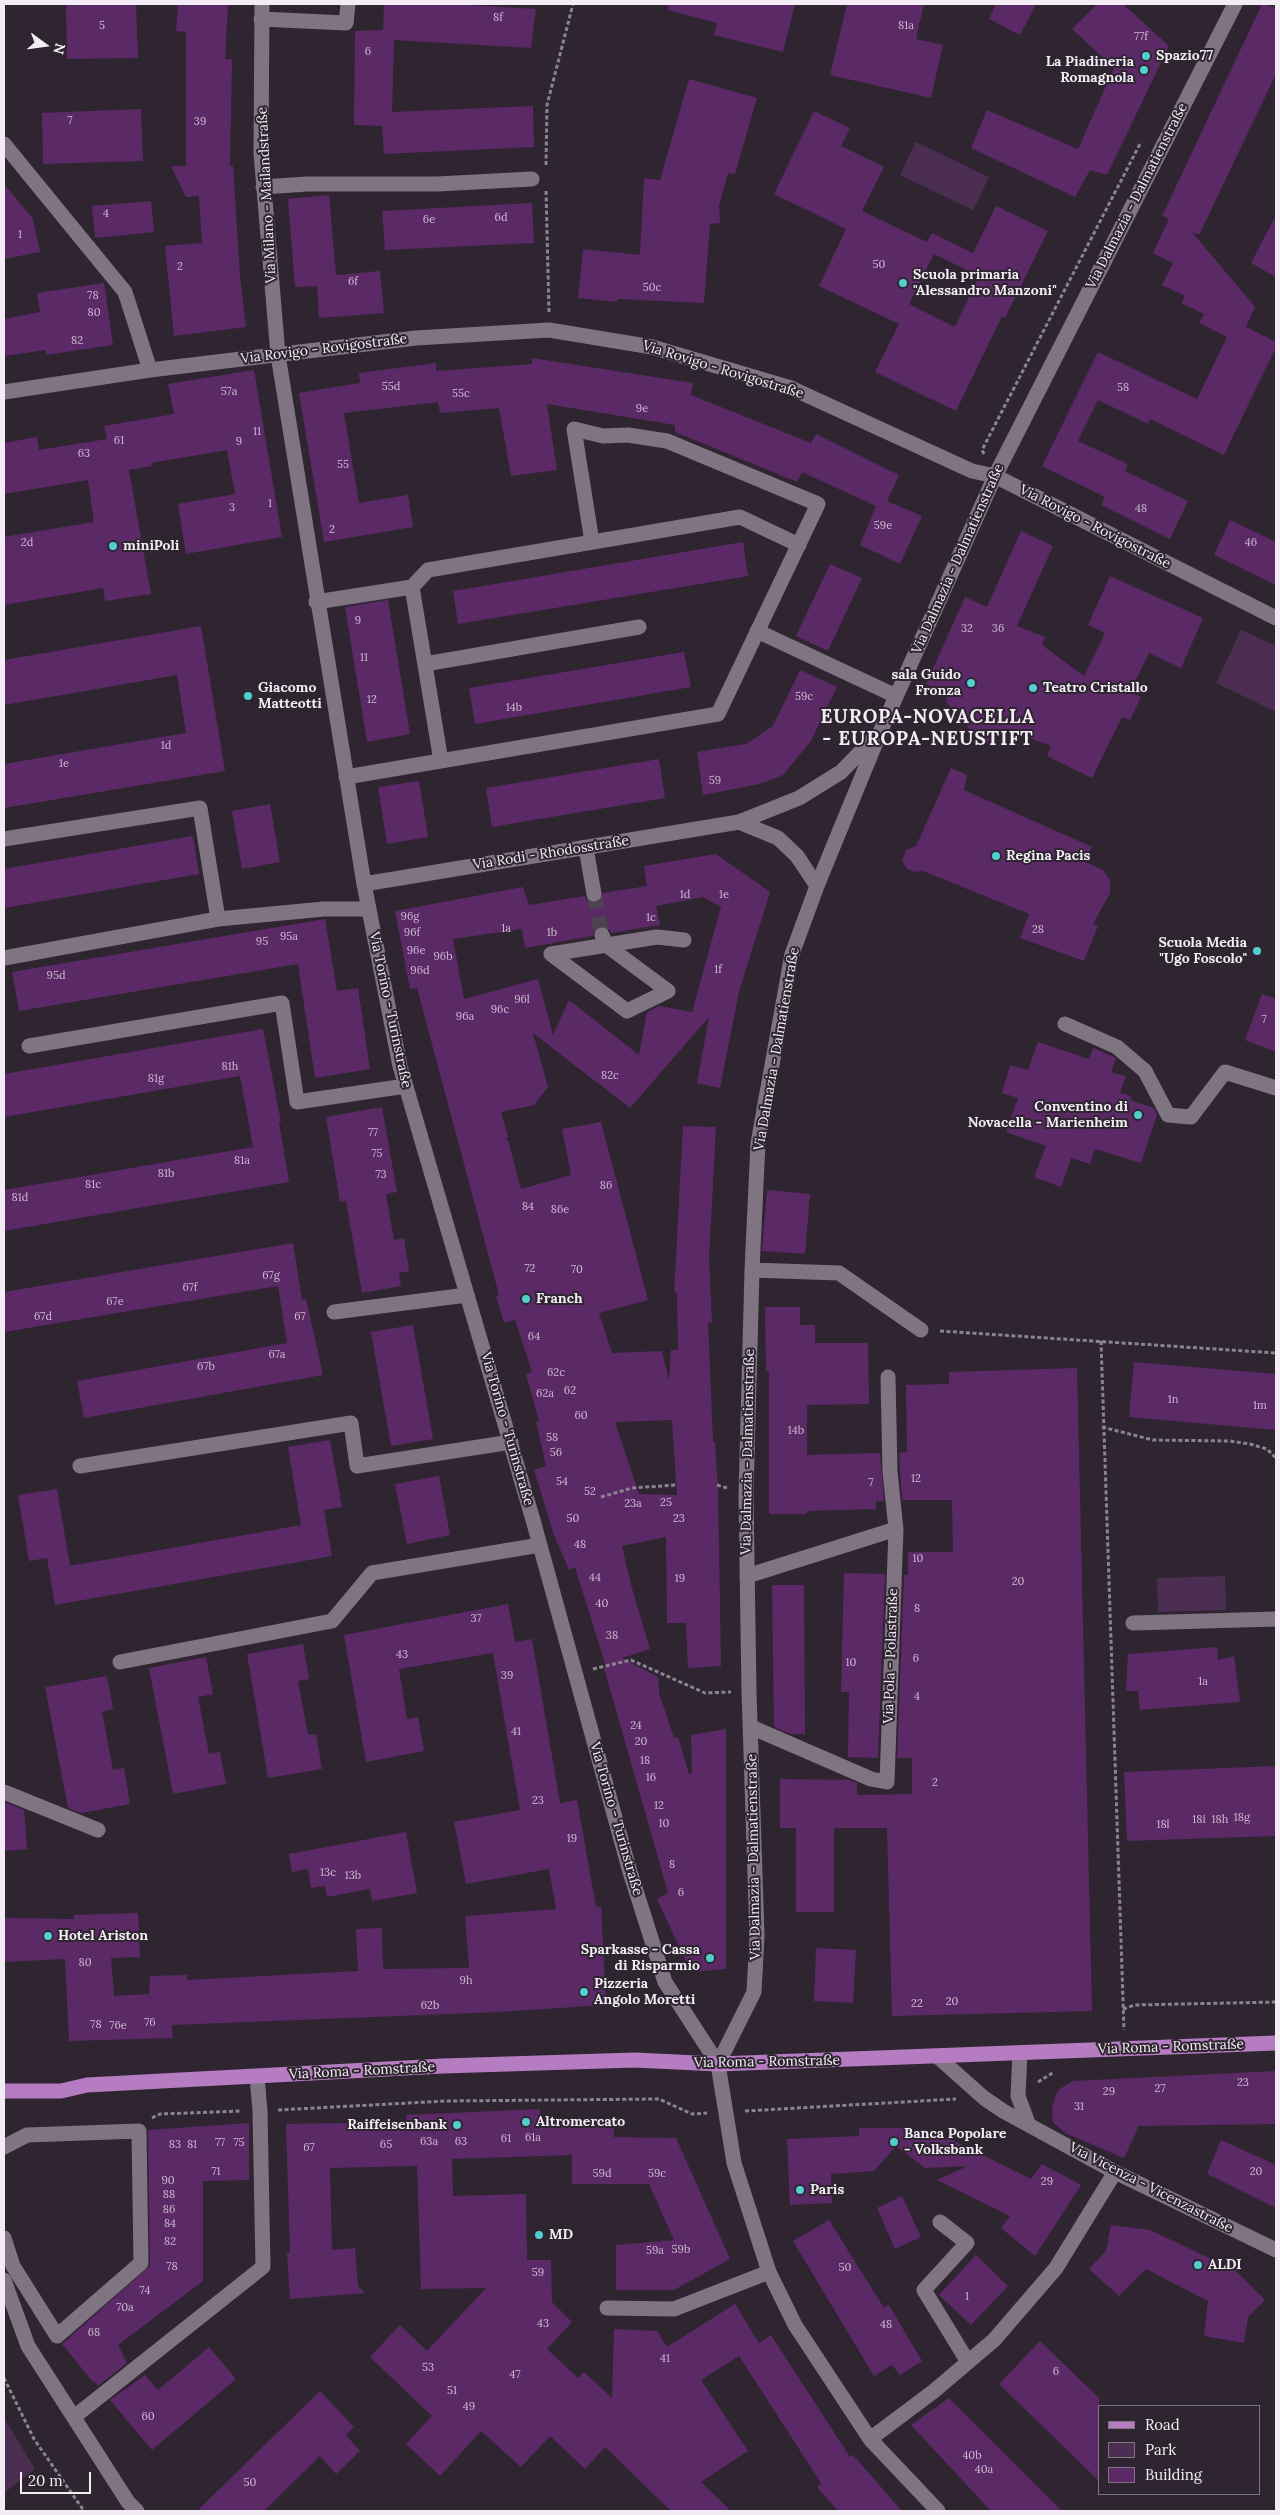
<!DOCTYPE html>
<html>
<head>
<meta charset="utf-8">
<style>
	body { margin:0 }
	#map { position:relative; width:1280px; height:2515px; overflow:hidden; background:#2e2531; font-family:Lora,serif }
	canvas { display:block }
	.frame { position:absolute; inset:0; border:5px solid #f3ecf4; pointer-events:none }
	.legend { position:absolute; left:1098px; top:2405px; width:162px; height:90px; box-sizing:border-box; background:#2e2531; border:1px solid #7d757f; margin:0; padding:6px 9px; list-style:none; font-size:15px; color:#f3ecf4 }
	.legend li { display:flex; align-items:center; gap:10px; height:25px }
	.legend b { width:25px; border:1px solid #7d757f }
	.north { position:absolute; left:20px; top:20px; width:50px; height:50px; -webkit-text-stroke:4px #2e2531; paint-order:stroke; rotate:104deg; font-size:14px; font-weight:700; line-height:20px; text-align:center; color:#f3ecf4 }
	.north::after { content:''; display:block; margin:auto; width:18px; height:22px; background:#f3ecf4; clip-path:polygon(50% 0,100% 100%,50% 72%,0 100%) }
	.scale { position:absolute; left:20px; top:2472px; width:71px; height:22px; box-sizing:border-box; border:2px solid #f3ecf4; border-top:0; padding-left:6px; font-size:15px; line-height:18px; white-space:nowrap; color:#f3ecf4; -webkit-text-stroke:4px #2e2531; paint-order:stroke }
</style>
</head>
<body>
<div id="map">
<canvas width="1280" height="2515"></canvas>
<div class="frame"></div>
<ul class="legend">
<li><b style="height:6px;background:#b57cc1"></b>Road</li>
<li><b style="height:14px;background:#4c2e52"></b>Park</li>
<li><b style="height:14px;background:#5c2967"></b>Building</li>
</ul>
<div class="north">N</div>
<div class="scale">20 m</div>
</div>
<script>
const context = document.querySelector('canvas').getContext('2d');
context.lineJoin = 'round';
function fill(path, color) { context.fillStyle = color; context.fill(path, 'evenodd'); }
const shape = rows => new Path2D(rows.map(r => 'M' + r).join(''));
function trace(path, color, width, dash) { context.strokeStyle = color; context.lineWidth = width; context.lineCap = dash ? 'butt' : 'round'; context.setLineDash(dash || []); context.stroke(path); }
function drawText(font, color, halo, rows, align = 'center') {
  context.font = font + ' Lora,serif'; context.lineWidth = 4; context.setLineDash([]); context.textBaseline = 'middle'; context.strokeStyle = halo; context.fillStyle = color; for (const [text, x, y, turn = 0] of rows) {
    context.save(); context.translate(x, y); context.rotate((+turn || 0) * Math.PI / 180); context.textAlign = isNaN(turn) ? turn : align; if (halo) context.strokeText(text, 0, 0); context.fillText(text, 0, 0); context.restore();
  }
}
fill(shape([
	[916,142,989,177,973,210,900,175],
	[1241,630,1276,646,1276,712,1216,683],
	[1225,1576,1226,1610,1158,1612,1157,1578],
	[4,2418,35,2469,4,2493]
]), '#4c2e52');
fill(shape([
	[66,4,136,4,138,58,67,59],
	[178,4,228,4,225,59,232,59,230,166,233,166,240,277,246,327,174,336,165,246,202,243,199,196,186,197,171,166,186,166,186,32,176,31],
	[384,4,449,4,536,9,531,48,394,40,392,112,533,106,534,147,384,154,382,126,354,125,355,31,383,30],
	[669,4,795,4,783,52,714,35,717,23,668,10],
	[847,4,924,4,916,39,943,45,931,98,830,75],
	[996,4,1036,4,1020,35,989,19],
	[1097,4,1123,4,1169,46,1107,175,1090,170,1075,197,971,148,987,110,1078,149,1114,68,1072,29],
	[1262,4,1276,8,1276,74,1199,235,1192,232,1255,307,1246,327,1276,342,1276,347,1224,455,1150,419,1148,424,1098,400,1078,441,1128,464,1125,471,1188,501,1170,539,1101,505,1105,497,1042,466,1098,352,1197,399,1227,337,1199,323,1204,314,1181,303,1185,296,1162,285,1173,263,1153,253,1169,219,1162,216],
	[689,79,757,98,735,174,728,173,719,206,720,223,710,224,704,303,617,299,617,302,578,298,583,249,640,255,644,178,660,180],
	[141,109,143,161,43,164,42,113],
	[814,111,850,128,841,146,884,167,862,211,927,242,932,233,973,253,996,206,1048,231,1005,318,1002,316,956,411,875,372,899,324,819,286,846,229,774,194],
	[934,254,979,276,955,327,909,304],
	[4,184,33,219,40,252,4,259],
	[329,195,336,275,380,271,384,313,319,318,317,286,295,287,288,199],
	[151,201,154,232,95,238,92,206],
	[532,203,534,243,385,250,382,211],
	[1276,215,1276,277,1251,263],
	[104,283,113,345,46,355,46,350,4,356,4,319,40,312,37,293],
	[532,358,693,383,691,395,811,443,816,434,899,475,887,501,922,516,900,564,860,545,876,506,802,472,797,482,675,432,675,425,547,404,557,470,511,476,499,408,440,413,438,402,344,413,359,503,408,495,413,527,324,542,299,393,360,383,359,373,436,363,436,371,532,364],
	[254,370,282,537,186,554,178,504,235,494,227,450,151,463,152,466,129,470,151,594,105,601,103,588,4,605,4,537,94,522,88,480,4,494,4,443,37,437,39,450,107,439,104,426,174,414,168,384],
	[1230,520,1276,542,1276,585,1214,555],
	[1021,531,1053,546,1017,626,1045,637,1042,645,1084,676,1105,633,1088,625,1110,576,1203,618,1181,668,1149,653,1130,692,1141,697,1130,720,1122,717,1092,778,1047,756,1051,746,1006,729,982,746,969,729,959,711,952,709,946,702,947,693,926,684,965,597,987,607],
	[743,542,748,576,458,624,453,591],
	[830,564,862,578,828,651,796,636],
	[388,600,410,734,367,742,345,607],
	[201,626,225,771,4,808,4,764,186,733,177,675,4,705,4,660],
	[684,652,691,687,475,724,469,688],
	[800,670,837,687,811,741,783,775,760,784,703,795,697,752,746,744,773,726],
	[659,759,665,798,492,827,486,788],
	[951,768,967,775,964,790,1092,847,1085,862,1103,870,1110,880,1110,893,1093,924,1098,926,1084,961,1020,938,1029,914,923,871,916,872,907,869,902,861,906,850,916,846],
	[419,781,428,837,387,844,378,787],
	[270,804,280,862,242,869,232,811],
	[193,836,199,874,4,908,4,869],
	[716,854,770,892,739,992,720,1088,697,1083,709,1017,630,1108,533,1033,548,1087,534,1105,501,1112,508,1137,505,1140,508,1140,521,1189,571,1175,562,1129,601,1122,648,1300,599,1313,612,1353,662,1351,669,1380,671,1350,678,1350,677,1292,674,1293,683,1126,716,1127,709,1257,712,1323,708,1323,713,1442,715,1442,718,1491,721,1666,688,1668,686,1623,667,1623,666,1537,622,1546,631,1585,650,1649,622,1658,658,1677,659,1693,674,1738,678,1737,689,1774,692,1774,691,1735,726,1729,726,1969,691,1972,657,1899,668,1893,604,1668,606,1667,575,1567,569,1570,554,1535,534,1470,546,1466,536,1422,539,1421,526,1374,532,1372,515,1320,504,1323,496,1296,499,1295,417,988,410,989,395,911,523,887,529,905,585,896,587,900,595,903,600,901,603,893,647,886,644,866],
	[703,897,721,907,692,1012,659,1006,647,1012,639,1055,569,1000,553,1035,538,979,464,999,453,939,522,929,525,948,593,936,594,930,599,926,607,927,611,933,660,925,656,906],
	[672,1420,677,1495,639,1494,615,1422],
	[325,919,337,991,358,988,370,1069,315,1078,298,964,19,1011,12,972],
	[1262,994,1276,999,1276,1052,1245,1040],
	[263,1029,281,1122,279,1122,289,1182,4,1231,4,1190,253,1147,240,1076,4,1117,4,1074],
	[1038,1042,1089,1059,1093,1048,1116,1058,1111,1072,1126,1076,1120,1093,1131,1096,1130,1100,1154,1108,1157,1115,1141,1163,1095,1149,1090,1164,1071,1158,1061,1187,1034,1177,1046,1146,1006,1132,1018,1098,1002,1093,1010,1065,1028,1070],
	[382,1107,397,1192,386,1194,394,1240,404,1238,409,1271,399,1273,401,1286,362,1293,346,1201,340,1202,326,1117],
	[767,1190,810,1194,805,1254,762,1251],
	[293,1243,302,1300,306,1299,323,1375,84,1418,77,1381,287,1343,278,1286,4,1332,4,1292],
	[765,1307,800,1307,800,1325,815,1325,815,1343,868,1343,869,1404,807,1405,807,1455,880,1453,884,1501,876,1501,876,1509,807,1511,807,1514,769,1514,769,1371,766,1371],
	[413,1325,433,1439,391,1446,371,1332],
	[1134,1362,1276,1374,1276,1430,1129,1417],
	[1077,1368,1092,2011,892,2016,887,1828,834,1828,834,1912,796,1912,796,1828,780,1828,780,1779,849,1780,857,1783,857,1795,912,1794,912,1758,897,1758,904,1575,908,1575,908,1552,953,1552,952,1500,902,1500,899,1453,907,1452,906,1385,949,1384,949,1372],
	[330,1440,342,1507,324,1510,332,1556,55,1605,47,1558,29,1561,18,1495,57,1489,70,1566,301,1525,288,1447],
	[439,1476,450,1535,407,1544,395,1484],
	[844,1573,885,1574,878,1758,848,1757,849,1692,841,1692],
	[772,1585,804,1585,805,1734,791,1734,774,1727],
	[508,1604,515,1642,532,1639,560,1803,577,1800,596,1907,601,1906,606,2005,498,2012,172,2025,173,2038,69,2041,65,1959,4,1962,4,1918,74,1919,74,1915,138,1913,140,1957,111,1958,114,1996,149,1994,150,1976,187,1975,187,1980,358,1971,356,1929,382,1928,383,1969,469,1968,465,1916,556,1909,549,1869,466,1884,454,1822,520,1810,493,1653,399,1669,407,1719,418,1717,424,1751,366,1762,344,1635],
	[303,1644,309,1679,298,1681,308,1735,316,1734,322,1769,268,1778,247,1654],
	[1217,1647,1218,1660,1234,1656,1240,1702,1140,1710,1138,1691,1126,1691,1128,1654],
	[206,1657,213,1694,198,1697,209,1754,220,1752,226,1784,173,1794,149,1668],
	[107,1676,113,1709,102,1712,113,1770,124,1768,130,1804,81,1813,68,1808,45,1687],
	[1276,1766,1276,1836,1127,1841,1124,1772],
	[4,1802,24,1810,27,1849,4,1851],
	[406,1832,417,1893,372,1901,370,1889,327,1897,325,1886,311,1888,308,1869,292,1872,289,1854],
	[816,1948,856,1950,853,2003,814,2001],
	[1276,2071,1276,2124,1139,2126,1124,2158,1065,2133,1053,2122,1052,2107,1058,2090,1073,2081],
	[540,2109,540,2124,613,2119,614,2137,676,2138,730,2259,674,2290,616,2290,616,2245,674,2240,649,2184,572,2184,572,2155,452,2159,453,2196,526,2194,527,2260,551,2260,552,2302,572,2322,547,2349,578,2378,584,2372,612,2398,614,2329,657,2331,667,2347,735,2304,759,2343,771,2335,850,2457,853,2455,902,2511,838,2511,817,2487,821,2483,739,2356,701,2380,748,2451,701,2482,731,2511,671,2511,605,2447,585,2469,550,2436,521,2467,481,2431,440,2476,406,2444,432,2416,370,2357,400,2325,427,2351,486,2288,421,2289,417,2166,330,2168,332,2250,355,2248,358,2286,365,2293,290,2299,287,2253,290,2253,286,2124,407,2122,406,2115],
	[249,2123,249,2180,203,2181,203,2281,118,2345,127,2363,98,2386,94,2381,93,2382,62,2344,150,2266,148,2130],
	[859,2128,912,2128,931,2132,952,2140,1031,2179,1042,2164,1081,2185,1035,2256,1001,2228,1010,2216,937,2180,968,2166,925,2168,896,2146,874,2171,831,2174,832,2203,790,2205,787,2139,859,2136],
	[1221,2140,1276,2165,1276,2208,1207,2174],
	[902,2196,921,2237,895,2249,877,2208],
	[829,2220,884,2308,889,2305,922,2361,900,2375,892,2365,874,2376,793,2241],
	[1111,2225,1150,2230,1235,2270,1265,2300,1248,2317,1244,2343,1204,2336,1208,2301,1146,2269,1119,2296,1089,2269,1106,2251],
	[976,2255,1008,2286,971,2325,939,2295],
	[1040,2341,1099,2398,1099,2481,999,2384],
	[209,2347,236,2379,152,2450,110,2400,145,2375,158,2390],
	[320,2391,354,2427,346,2435,360,2451,336,2474,320,2456,264,2511,197,2511],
	[949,2398,1062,2511,991,2511,911,2425]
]), '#5c2967');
trace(shape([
	[594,894,602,935]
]), '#4c434e', 15, [15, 8]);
trace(shape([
	[546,165,547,105,573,4],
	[546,191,549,312],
	[984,454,982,450,1141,142],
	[940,1331,1276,1353],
	[1101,1341,1124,2030],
	[1102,1427,1153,1440,1230,1441,1250,1444,1267,1449,1276,1458],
	[717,1485,727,1488],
	[601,1497,632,1488,676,1485],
	[593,1669,631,1660,705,1693,731,1692],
	[1123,2009,1135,2005,1276,2002],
	[1038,2082,1054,2072],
	[278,2110,446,2101,659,2099,692,2114,707,2113],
	[745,2111,956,2099],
	[152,2118,160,2114,242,2111],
	[4,2378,34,2439,84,2511]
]), '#8b838d', 3, [4, 2.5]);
trace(shape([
	[262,4,261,153,278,355,364,884,400,1066,533,1520,630,1872,665,1982,718,2064,734,2163,769,2272,795,2325,870,2439,938,2511],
	[261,19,346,23,348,4],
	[4,144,125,292,150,370],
	[263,187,307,184,437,184,532,179],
	[4,392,150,370,416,338,549,330,652,347,791,388,972,471,995,476,1276,618],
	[412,587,441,761],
	[316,602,412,587,428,570,740,517,799,545],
	[757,631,896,696],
	[425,664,639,627],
	[346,777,718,714,818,504,667,441,628,435,603,436,574,429,592,542],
	[739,822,778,838,797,856,817,886],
	[4,839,200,808,218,919],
	[586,848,594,894],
	[364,884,739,822,799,798,841,772,875,737],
	[551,954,627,1011,668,991,606,945,602,935],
	[551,954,657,937,684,940],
	[4,958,218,919,324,909,369,909],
	[1065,1024,1117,1047,1145,1071,1168,1115,1191,1117,1225,1072,1276,1088],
	[29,1046,282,1003,297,1102,406,1086],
	[752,1270,839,1273,921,1330],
	[334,1312,467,1295],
	[80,1466,351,1423,357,1466,511,1442],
	[747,1576,896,1529],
	[1133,1623,1276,1619],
	[120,1662,332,1621,372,1573,540,1545],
	[751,1727,871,1779,887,1782,896,1529,890,1472,888,1377],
	[4,1792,98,1830],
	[1020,2053,1018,2096,1028,2123],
	[938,2057,984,2098,1003,2111,1115,2172,1276,2250],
	[718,2064,754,1992,757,1936,749,1691,746,1495,752,1270,758,1143,792,954,817,886,881,730,995,476,1235,4],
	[4,2147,27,2135,139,2131,141,2263,57,2336,13,2266,4,2238],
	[940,2222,967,2243,924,2290,968,2362],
	[4,2280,28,2346,128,2502,137,2511],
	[607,2308,674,2309,769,2272],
	[74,2417,263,2267,260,2111,257,2077],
	[870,2439,934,2391,994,2340,1056,2268,1115,2172]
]), '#807482', 15);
trace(shape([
	[4,2091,61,2091,87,2085,443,2066,635,2060,718,2064,1276,2043]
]), '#b57cc1', 15);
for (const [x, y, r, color] of [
	[1146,56,5,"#52cdd0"],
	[1144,70,5,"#52cdd0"],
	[903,283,5,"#52cdd0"],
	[113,546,5,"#52cdd0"],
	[971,683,5,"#52cdd0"],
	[1033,688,5,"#52cdd0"],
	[248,696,5,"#52cdd0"],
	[996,856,5,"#52cdd0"],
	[1257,951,5,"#52cdd0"],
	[1138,1115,5,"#52cdd0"],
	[526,1299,5,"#52cdd0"],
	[48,1936,5,"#52cdd0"],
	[710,1958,5,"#52cdd0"],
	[584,1992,5,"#52cdd0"],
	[526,2122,5,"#52cdd0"],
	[457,2125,5,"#52cdd0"],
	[894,2142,5,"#52cdd0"],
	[800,2190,5,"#52cdd0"],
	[539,2235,5,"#52cdd0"],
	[1198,2265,5,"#52cdd0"]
]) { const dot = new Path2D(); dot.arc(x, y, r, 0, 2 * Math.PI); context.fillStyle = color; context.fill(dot); trace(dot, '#2e2531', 2); }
drawText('11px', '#cdbbd1', null, [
	["8f",498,18],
	["5",102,26],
	["81a",906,26],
	["77f",1141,37],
	["6",368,52],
	["7",70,121],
	["39",200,122],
	["4",106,214],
	["6d",501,218],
	["6e",429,220],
	["1",20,235],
	["50",879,265],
	["2",180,267],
	["6f",353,282],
	["50c",652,288],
	["78",93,296],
	["80",94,313],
	["82",77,341],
	["55d",391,387],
	["58",1123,388],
	["57a",229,392],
	["55c",461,394],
	["9e",642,409],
	["11",257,432],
	["61",119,441],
	["9",239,442],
	["63",84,454],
	["55",343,465],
	["1",270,504],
	["3",232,508],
	["48",1141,509],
	["59e",883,526],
	["2",332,530],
	["2d",27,543],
	["46",1251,543],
	["9",358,621],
	["32",967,629],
	["36",998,629],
	["11",364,658],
	["59c",804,697],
	["12",372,700],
	["14b",514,708],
	["1d",166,746],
	["1e",64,764],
	["59",715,781],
	["1d",685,895],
	["1e",724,895],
	["96g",410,917],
	["1c",651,918],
	["1a",506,929],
	["28",1038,930],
	["96f",412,933],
	["1b",552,933],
	["95a",289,937],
	["95",262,942],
	["96e",416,951],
	["96b",443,957],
	["1f",718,970],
	["96d",420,971],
	["95d",56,976],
	["96l",522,1000],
	["96c",500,1010],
	["96a",465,1017],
	["7",1264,1020],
	["81h",230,1067],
	["82c",610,1076],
	["81g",156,1079],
	["77",373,1133],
	["75",377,1154],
	["81a",242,1161],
	["81b",166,1174],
	["73",381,1175],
	["81c",93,1185],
	["86",606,1186],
	["81d",20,1198],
	["84",528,1207],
	["86e",560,1210],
	["72",530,1269],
	["70",577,1270],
	["67g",271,1276],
	["67f",190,1288],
	["67e",115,1302],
	["67d",43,1317],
	["67",300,1317],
	["64",534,1337],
	["67a",277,1355],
	["67b",206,1367],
	["62c",556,1373],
	["62",570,1391],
	["62a",545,1394],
	["1n",1173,1400],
	["1m",1260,1406],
	["60",581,1416],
	["14b",796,1431],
	["58",552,1438],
	["56",556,1453],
	["12",916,1479],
	["54",562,1482],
	["7",871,1483],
	["52",590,1492],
	["25",666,1503],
	["23a",633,1504],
	["50",573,1519],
	["23",679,1519],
	["48",580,1545],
	["10",918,1559],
	["44",595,1578],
	["19",680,1579],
	["20",1018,1582],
	["40",602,1604],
	["8",917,1609],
	["37",476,1619],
	["38",612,1636],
	["43",402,1655],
	["6",916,1659],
	["10",851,1663],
	["39",507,1676],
	["1a",1203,1682],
	["4",917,1697],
	["24",636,1726],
	["41",516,1732],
	["20",641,1742],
	["18",645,1761],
	["16",651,1778],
	["2",935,1783],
	["23",538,1801],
	["12",659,1806],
	["18g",1242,1818],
	["18i",1199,1820],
	["18h",1220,1820],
	["10",664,1824],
	["18l",1163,1825],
	["19",572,1839],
	["8",672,1865],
	["13c",328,1873],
	["13b",353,1876],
	["6",681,1893],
	["80",85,1963],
	["9h",466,1981],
	["20",952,2002],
	["22",917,2004],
	["62b",430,2006],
	["76",150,2023],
	["78",96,2025],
	["76e",118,2026],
	["23",1243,2083],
	["27",1160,2089],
	["29",1109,2092],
	["31",1079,2107],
	["61a",533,2138],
	["61",506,2139],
	["63a",429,2142],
	["63",461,2142],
	["77",220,2143],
	["75",239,2143],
	["83",175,2145],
	["81",192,2145],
	["65",386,2145],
	["67",309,2148],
	["71",216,2172],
	["20",1256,2172],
	["59d",602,2174],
	["59c",657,2174],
	["90",168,2181],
	["29",1047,2182],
	["88",169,2195],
	["86",169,2210],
	["84",170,2224],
	["82",170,2242],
	["59b",681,2250],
	["59a",655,2251],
	["78",172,2267],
	["50",845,2268],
	["59",538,2273],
	["74",145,2291],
	["1",967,2297],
	["70a",125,2308],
	["43",543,2324],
	["48",886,2325],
	["68",94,2333],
	["41",665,2359],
	["53",428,2368],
	["6",1056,2372],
	["47",515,2375],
	["51",452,2391],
	["49",469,2407],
	["60",148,2417],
	["40b",972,2456],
	["40a",984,2470],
	["50",250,2483]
]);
drawText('bold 14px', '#f3ecf4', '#2e2531', [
	["Spazio77",1156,56],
	["La Piadineria",1134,62,"right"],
	["Romagnola",1134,78,"right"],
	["Scuola primaria",913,275],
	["\"Alessandro Manzoni\"",913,291],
	["miniPoli",123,546],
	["sala Guido",961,675,"right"],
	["Fronza",961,691,"right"],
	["Giacomo",258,688],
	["Matteotti",258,704],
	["Teatro Cristallo",1043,688],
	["Regina Pacis",1006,856],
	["Scuola Media",1247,943,"right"],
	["\"Ugo Foscolo\"",1247,959,"right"],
	["Conventino di",1128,1107,"right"],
	["Novacella - Marienheim",1128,1123,"right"],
	["Franch",536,1299],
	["Hotel Ariston",58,1936],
	["Sparkasse - Cassa",700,1950,"right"],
	["di Risparmio",700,1966,"right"],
	["Pizzeria",594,1984],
	["Angolo Moretti",594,2000],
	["Altromercato",536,2122],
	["Raiffeisenbank",447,2125,"right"],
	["Banca Popolare",904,2134],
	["- Volksbank",904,2150],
	["Paris",810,2190],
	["MD",549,2235],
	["ALDI",1208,2265]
], 'left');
drawText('14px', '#f3ecf4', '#2e2531', [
	["Via Milano - Mailandstraße",267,195,-93],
	["Via Dalmazia - Dalmatienstraße",1137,196,-63],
	["Via Rovigo - Rovigostraße",324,349,-7],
	["Via Rovigo - Rovigostraße",723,370,17],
	["Via Rovigo - Rovigostraße",1095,527,27],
	["Via Dalmazia - Dalmatienstraße",958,559,-66],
	["Via Rodi - Rhodosstraße",551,853,-9],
	["Via Torino - Turinstraße",390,1010,78],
	["Via Dalmazia - Dalmatienstraße",777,1049,-80],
	["Via Torino - Turinstraße",507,1429,74],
	["Via Dalmazia - Dalmatienstraße",748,1452,-89],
	["Via Pola - Polastraße",891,1656,-88],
	["Via Torino - Turinstraße",616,1819,74],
	["Via Dalmazia - Dalmatienstraße",754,1857,-91],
	["Via Roma - Romstraße",1171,2047,-2],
	["Via Roma - Romstraße",767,2062,-1],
	["Via Roma - Romstraße",362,2071,-3],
	["Via Vicenza - Vicenzastraße",1151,2188,27]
]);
context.letterSpacing = '1px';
drawText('bold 19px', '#f3ecf4', '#2e2531', [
	["EUROPA-NOVACELLA",928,718],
	["- EUROPA-NEUSTIFT",928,740]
]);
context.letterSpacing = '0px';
</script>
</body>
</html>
